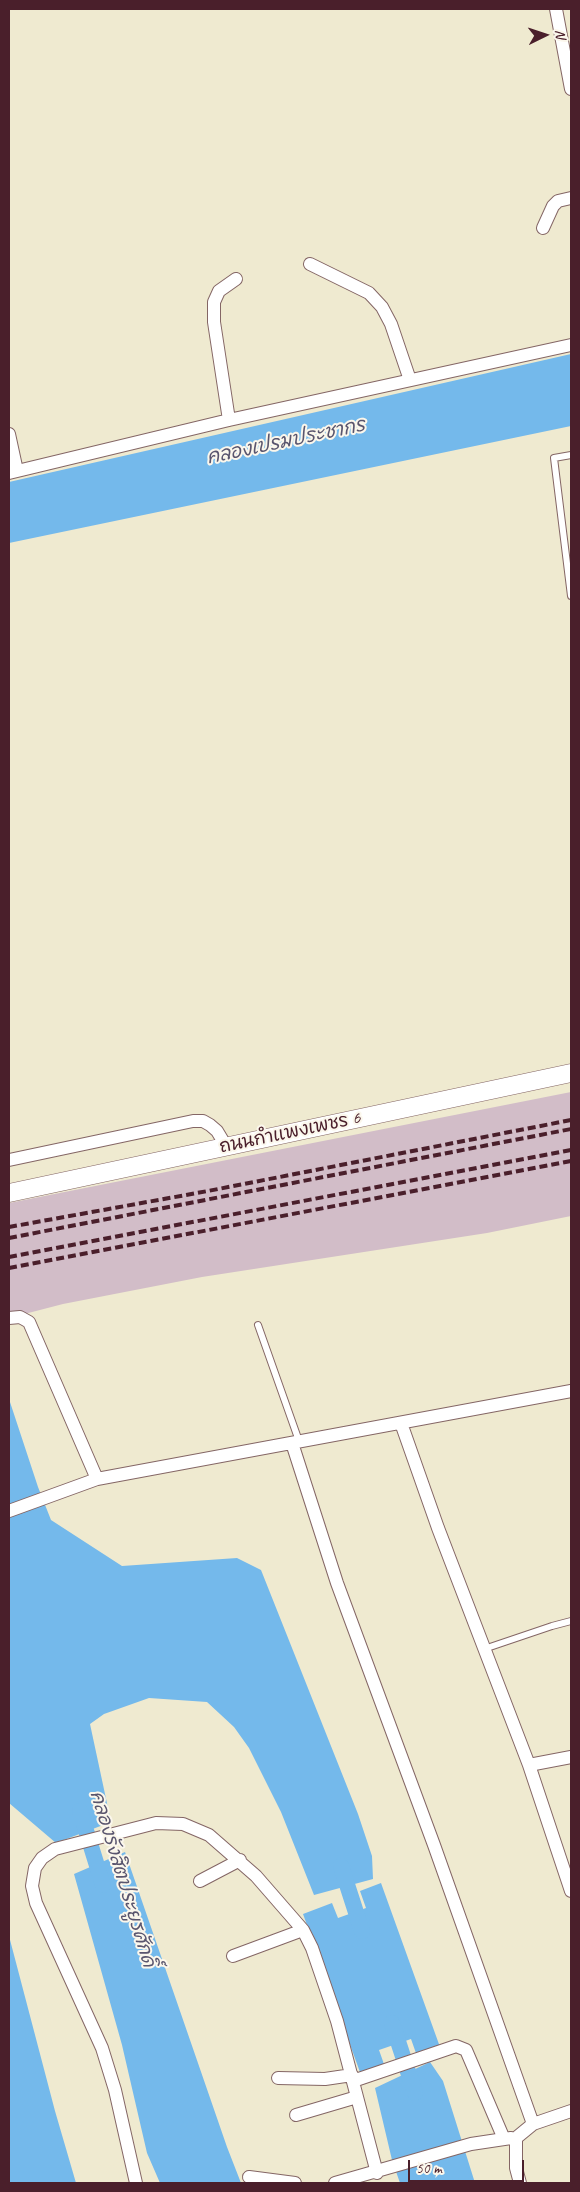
<!DOCTYPE html>
<html>
<head>
<meta charset="utf-8">
<style>
	body { margin:0 }
	#map { position:relative; width:580px; height:2192px; overflow:hidden; background:#efead0; font-family:Caveat,sans-serif }
	canvas { display:block }
	.frame { position:absolute; inset:0; border:10px solid #4a1f2b; pointer-events:none }
	.north { position:absolute; left:520px; top:10px; width:50px; height:50px; -webkit-text-stroke:4px #fbf7ec; paint-order:stroke; rotate:86deg; font-size:14px; font-weight:700; line-height:20px; text-align:center; color:#4a1f2b }
	.north::after { content:''; display:block; margin:auto; width:18px; height:22px; background:#4a1f2b; clip-path:polygon(50% 0,100% 100%,50% 72%,0 100%) }
	.scale { position:absolute; left:408px; top:2160px; width:116px; height:22px; box-sizing:border-box; border:2px solid #4a1f2b; border-top:0; padding-left:6px; font-size:15px; line-height:18px; white-space:nowrap; color:#4a1f2b; -webkit-text-stroke:4px #fbf7ec; paint-order:stroke }
</style>
</head>
<body>
<div id="map">
<canvas width="580" height="2192"></canvas>
<div class="frame"></div>
<div class="north">N</div>
<div class="scale">50 m</div>
</div>
<script>
const context = document.querySelector('canvas').getContext('2d');
context.lineJoin = 'round';
function fill(path, color) { context.fillStyle = color; context.fill(path, 'evenodd'); }
const shape = rows => new Path2D(rows.map(r => 'M' + r).join(''));
function trace(path, color, width, dash) { context.strokeStyle = color; context.lineWidth = width; context.lineCap = dash ? 'butt' : 'round'; context.setLineDash(dash || []); context.stroke(path); }
function drawText(font, color, halo, rows, align = 'center') {
  context.font = font + ' Caveat,"Playpen Sans Thai",sans-serif'; context.lineWidth = 4; context.setLineDash([]); context.textBaseline = 'middle'; context.strokeStyle = halo; context.fillStyle = color; for (const [text, x, y, turn = 0] of rows) {
    context.save(); context.translate(x, y); context.rotate((+turn || 0) * Math.PI / 180); context.textAlign = isNaN(turn) ? turn : align; if (halo) context.strokeText(text, 0, 0); context.fillText(text, 0, 0); context.restore();
  }
}
fill(shape([
	[571,1092,571,1216,487,1233,202,1277,63,1304,9,1318,9,1203]
]), '#d2bdc8');
fill(shape([
	[571,354,571,426,9,543,9,482],
	[9,1399,38,1487,51,1520,122,1566,237,1558,261,1570,358,1814,372,1856,373,1879,314,1895,281,1812,249,1748,234,1727,207,1702,149,1698,104,1714,90,1724,111,1822,56,1843,9,1803],
	[125,1852,227,2147,241,2183,160,2183,147,2153,122,2045,74,1874],
	[381,1883,440,2047,417,2056,411,2039,379,2050,385,2067,361,2075,303,1914,332,1903,338,1918,366,1908,360,1891],
	[9,1936,55,2111,76,2183,9,2183],
	[430,2062,443,2081,475,2183,400,2183,392,2160,375,2088]
]), '#74b9eb');
trace(shape([
	[80,1811,103,1885],
	[341,1866,362,1931],
	[392,2023,415,2093]
]), '#74b9eb', 16);
const service = shape([
	[571,455,554,458,571,596],
	[258,1325,299,1441],
	[484,1649,552,1626,571,1621]
]);
const minor = shape([
	[556,9,571,89],
	[543,228,553,206,558,201,571,198],
	[310,264,369,293,382,307,391,324,410,380],
	[229,420,214,322,214,302,219,291,236,279],
	[9,434,17,471],
	[9,473,229,420,571,345],
	[9,1160,193,1121,203,1121,210,1125,217,1131,226,1146],
	[9,1318,20,1317,29,1322,97,1479],
	[401,1423,438,1528,529,1765,571,1891],
	[292,1443,337,1583,434,1845,533,2124,516,2138,516,2168,520,2183],
	[9,1511,97,1479,571,1391],
	[529,1765,571,1757],
	[200,1881,240,1860],
	[233,1956,303,1930],
	[278,2078,325,2079,352,2075],
	[353,2081,456,2046,466,2050,504,2139],
	[296,2115,357,2097],
	[533,2124,571,2111],
	[249,2177,295,2183],
	[136,2183,115,2090,102,2048,36,1903,32,1886,35,1868,42,1858,55,1849,156,1823,183,1824,209,1835,256,1876,303,1930,312,1948,337,2021,377,2173],
	[335,2183,471,2144,511,2138]
]);
const secondary = shape([
	[9,1193,571,1073]
]);
trace(service, '#846665', 8);
trace(minor, '#846665', 14);
trace(secondary, '#846665', 19);
trace(service, '#fff', 6);
trace(minor, '#fff', 12);
trace(secondary, '#fff', 18);
trace(shape([
	[9,1227,208,1191,571,1120],
	[9,1238,571,1129],
	[9,1257,571,1150],
	[9,1268,571,1161]
]), '#4a1f2b', 4, [8, 4]);
drawText('18px', '#4a1f2b', '#fbf7ec', [
	["ถนนกำแพงเพชร 6",290,1133,-12]
]);
drawText('italic 19px', '#59556e', '#fbf7ec', [
	["คลองเปรมประชากร",286,442,-12],
	["คลองรังสิตประยูรศักดิ์",122,1879,73]
]);
</script>
</body>
</html>
